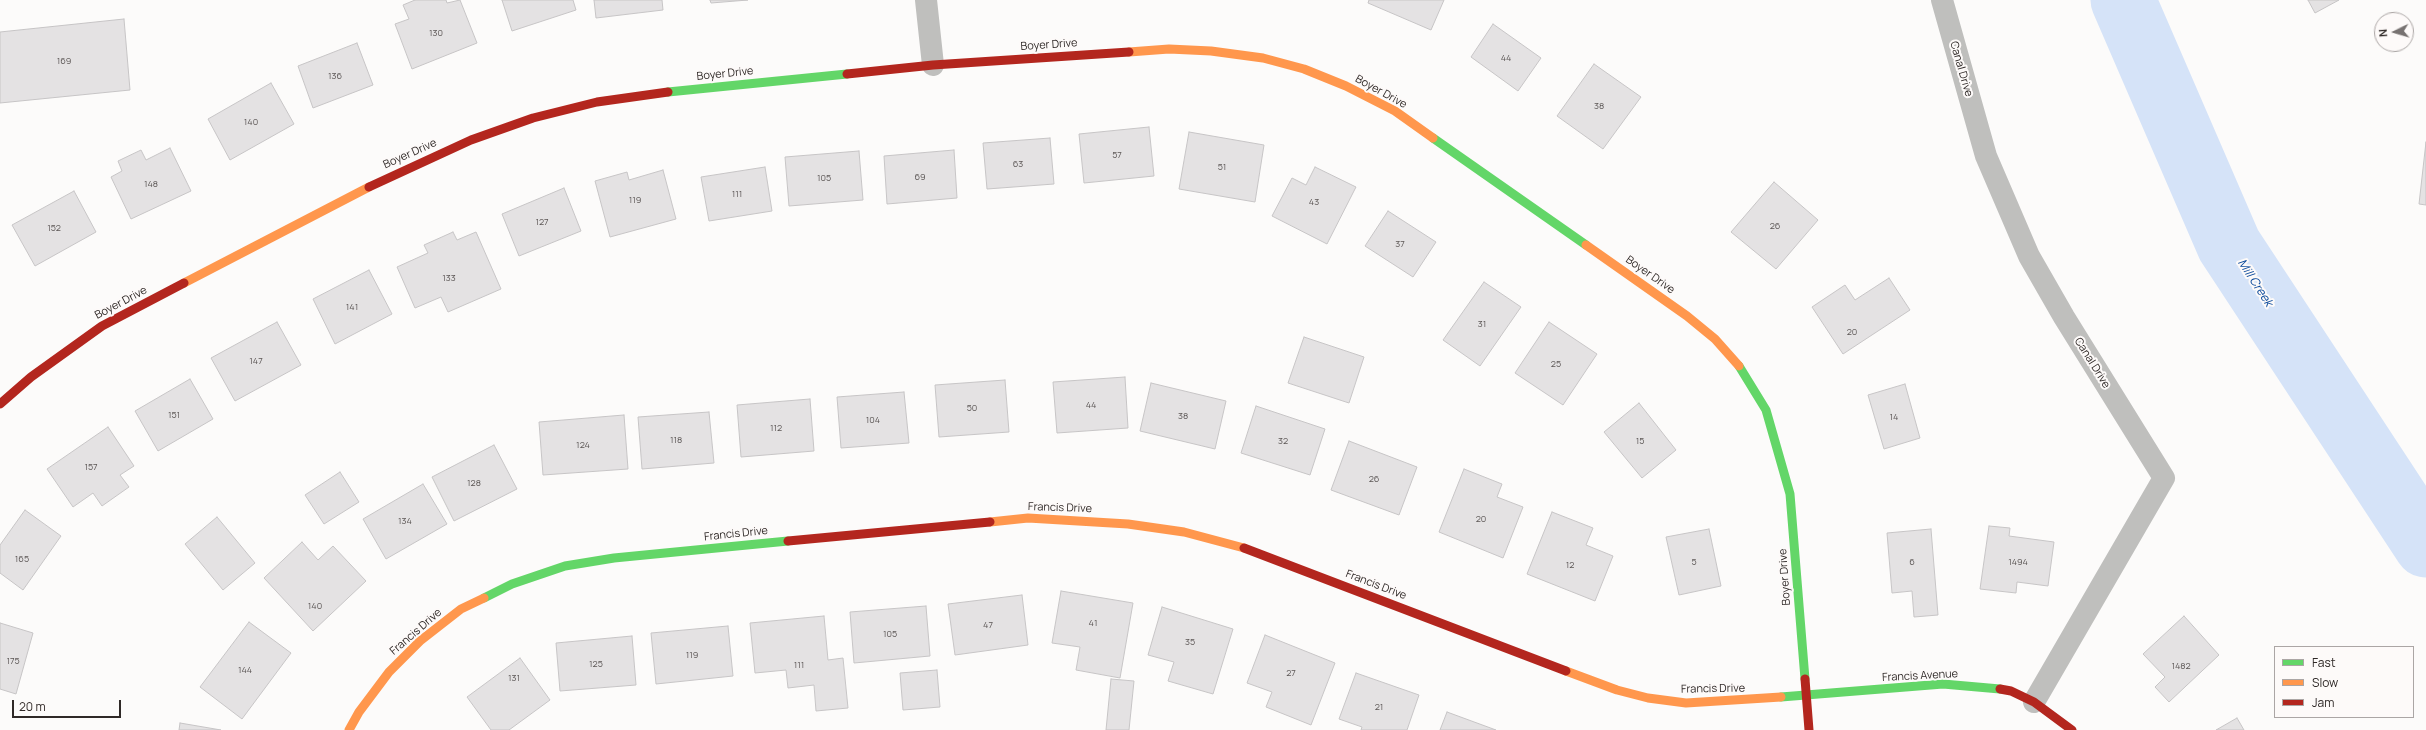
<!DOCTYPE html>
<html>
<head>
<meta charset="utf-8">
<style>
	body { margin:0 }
	#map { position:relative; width:2426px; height:730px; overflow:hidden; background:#fcfbfa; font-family:Manrope,sans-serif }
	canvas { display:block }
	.legend { position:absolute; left:2274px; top:646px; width:140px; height:72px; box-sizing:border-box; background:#fdfaf9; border:1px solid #aba6a5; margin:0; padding:5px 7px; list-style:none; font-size:12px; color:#2f2927 }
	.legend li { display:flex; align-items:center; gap:8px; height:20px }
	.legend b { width:20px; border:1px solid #aba6a5 }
	.north { position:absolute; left:2374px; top:12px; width:40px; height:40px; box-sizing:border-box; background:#fdfaf9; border:1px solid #aba6a5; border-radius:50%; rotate:265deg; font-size:11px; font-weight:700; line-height:16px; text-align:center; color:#2f2927 }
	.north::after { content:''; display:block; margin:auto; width:14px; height:18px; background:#777271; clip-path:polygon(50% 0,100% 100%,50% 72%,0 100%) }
	.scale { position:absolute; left:12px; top:700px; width:109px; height:18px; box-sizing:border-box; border:2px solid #2f2927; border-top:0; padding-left:5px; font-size:12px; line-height:14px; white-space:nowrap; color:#2f2927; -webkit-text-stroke:3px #fdfaf9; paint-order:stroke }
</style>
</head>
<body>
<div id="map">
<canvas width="2426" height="730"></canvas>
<ul class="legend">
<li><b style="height:5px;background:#63d668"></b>Fast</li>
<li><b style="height:5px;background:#ff974d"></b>Slow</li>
<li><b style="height:5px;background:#b3261e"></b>Jam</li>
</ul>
<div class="north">N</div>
<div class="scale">20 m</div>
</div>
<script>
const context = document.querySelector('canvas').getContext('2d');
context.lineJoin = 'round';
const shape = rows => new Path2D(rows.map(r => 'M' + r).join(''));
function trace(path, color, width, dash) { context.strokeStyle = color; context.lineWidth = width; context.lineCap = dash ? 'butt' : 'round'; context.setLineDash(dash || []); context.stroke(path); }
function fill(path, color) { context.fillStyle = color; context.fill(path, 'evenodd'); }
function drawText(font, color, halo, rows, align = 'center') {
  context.font = font + ' Manrope,sans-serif'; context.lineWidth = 4; context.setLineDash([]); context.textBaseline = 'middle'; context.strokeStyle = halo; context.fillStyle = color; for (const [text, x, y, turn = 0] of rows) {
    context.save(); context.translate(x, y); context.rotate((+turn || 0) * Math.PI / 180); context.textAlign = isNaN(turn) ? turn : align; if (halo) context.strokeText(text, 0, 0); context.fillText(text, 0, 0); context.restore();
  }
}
trace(shape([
	[2123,0,2229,245,2426,545]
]), '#d5e3f8', 65);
const building = shape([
	[415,0,446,0,447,3,460,0,477,43,412,69,395,24,409,19,403,5,415,0],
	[502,0,573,0,576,10,512,31,502,0],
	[594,0,662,0,663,10,596,18,594,0],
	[710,0,748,0,711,3,710,0],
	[1369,0,1444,0,1431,30,1368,3,1369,0],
	[2308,0,2339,0,2315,13,2308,0],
	[124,19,130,90,0,103,0,32,124,19],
	[1493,24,1541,58,1518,91,1471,57,1493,24],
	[357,43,373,85,313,108,298,66,357,43],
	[1594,64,1641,97,1603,149,1557,116,1594,64],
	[271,83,294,124,230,160,208,119,271,83],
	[1149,127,1154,176,1084,183,1079,134,1149,127],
	[1189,132,1264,145,1255,202,1179,189,1189,132],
	[1050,138,1054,184,987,189,983,143,1050,138],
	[2426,142,2426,205,2419,204,2426,142],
	[170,148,191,191,131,219,111,177,122,171,118,161,141,150,146,160,170,148],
	[954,150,957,198,887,204,884,156,954,150],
	[859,151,863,200,789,206,785,157,859,151],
	[765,167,772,211,709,221,701,177,765,167],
	[1315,167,1356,187,1327,244,1272,216,1292,178,1306,185,1315,167],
	[663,170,676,219,610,237,595,181,627,172,629,180,663,170],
	[1774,182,1818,220,1776,269,1731,232,1774,182],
	[564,188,581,231,519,256,502,214,564,188],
	[74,191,96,232,35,266,12,225,74,191],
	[1388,211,1436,242,1413,277,1365,246,1388,211],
	[453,232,457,240,476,232,501,289,448,312,441,297,415,308,397,267,428,253,424,245,453,232],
	[369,270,392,314,335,344,313,299,369,270],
	[1889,278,1910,310,1843,354,1812,307,1845,285,1855,300,1889,278],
	[1484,282,1521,307,1480,366,1443,340,1484,282],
	[277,322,301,365,235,401,211,358,277,322],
	[1549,322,1597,354,1563,405,1515,373,1549,322],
	[1304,337,1364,357,1349,403,1288,383,1304,337],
	[1125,377,1128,428,1057,433,1053,382,1125,377],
	[190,379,213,419,158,451,135,411,190,379],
	[1005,380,1009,432,939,437,935,385,1005,380],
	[1151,383,1226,401,1215,449,1140,431,1151,383],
	[1905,384,1920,438,1884,449,1868,395,1905,384],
	[904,392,909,443,841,448,837,397,904,392],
	[810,399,814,451,741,457,737,405,810,399],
	[1639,403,1676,450,1642,478,1604,432,1639,403],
	[1256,406,1325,429,1310,475,1241,453,1256,406],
	[709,412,714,463,642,469,638,417,709,412],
	[624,415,628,469,543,475,539,422,624,415],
	[108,427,134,466,120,475,129,487,102,506,93,493,73,507,47,469,108,427],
	[1349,441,1417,467,1399,515,1331,490,1349,441],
	[494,445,517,489,454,521,432,477,494,445],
	[1464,469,1502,484,1497,497,1523,507,1503,558,1439,532,1464,469],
	[340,472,359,502,324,524,305,495,340,472],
	[423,484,447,524,386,559,363,519,423,484],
	[25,510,61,536,23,590,0,573,0,545,25,510],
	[1552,512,1593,528,1586,545,1613,556,1595,601,1527,574,1552,512],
	[217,517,255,563,223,590,185,544,217,517],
	[1989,526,2010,528,2009,536,2054,542,2048,586,2017,582,2016,593,1980,589,1989,526],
	[1709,529,1721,586,1679,595,1666,537,1709,529],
	[1931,529,1938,615,1914,617,1912,591,1892,593,1887,533,1931,529],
	[302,542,318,560,333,546,366,581,313,631,264,578,302,542],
	[1061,591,1133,603,1120,678,1076,670,1080,647,1052,643,1061,591],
	[1022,595,1028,645,955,655,948,604,1022,595],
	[926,606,930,656,854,663,850,612,926,606],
	[1162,607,1233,629,1213,694,1168,681,1174,662,1148,655,1162,607],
	[824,616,828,660,843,658,848,708,816,711,814,685,788,688,786,670,755,673,750,623,824,616],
	[2184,616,2219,655,2169,702,2155,687,2165,677,2143,654,2184,616],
	[249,622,291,653,242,719,200,687,249,622],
	[0,623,33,633,16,694,0,689,0,623],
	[728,626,733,676,656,684,651,633,728,626],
	[1265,635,1335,663,1311,725,1266,707,1272,692,1247,683,1265,635],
	[632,636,636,685,560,691,556,643,632,636],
	[520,658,550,700,509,730,491,730,467,697,520,658],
	[937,670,940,707,903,710,900,673,937,670],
	[1356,673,1419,695,1407,730,1361,730,1362,727,1339,719,1356,673],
	[1111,679,1134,681,1129,730,1106,730,1111,679],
	[1447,712,1496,730,1440,730,1447,712],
	[2237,718,2244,730,2216,730,2237,718],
	[180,723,221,730,179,730,180,723]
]);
fill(building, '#e4e2e3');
trace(building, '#c7c5c6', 1);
trace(shape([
	[1942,0,1986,156,2029,256,2064,317,2164,478,2034,702]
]), '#bfbfbd', 22);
trace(shape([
	[926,0,933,65]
]), '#bfbfbd', 22);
trace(shape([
	[668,92,847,74],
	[1433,138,1586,245],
	[1739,366,1766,410,1790,494,1805,679],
	[484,598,512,584,565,566,614,558,788,541],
	[1781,697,1943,684,2000,689]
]), '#63d668', 9);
trace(shape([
	[1129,52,1169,49,1211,51,1263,58,1304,69,1346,86,1395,111,1433,138],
	[1586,245,1687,316,1715,339,1739,366],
	[184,283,369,187],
	[990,522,1028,518,1128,524,1184,532,1244,548],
	[1566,671,1617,690,1648,698,1686,703,1781,697],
	[349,730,359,712,389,672,420,641,461,609,484,598]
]), '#ff974d', 9);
trace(shape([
	[847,74,933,65,1129,52],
	[369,187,471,140,533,118,597,102,668,92],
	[0,404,31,377,102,326,184,283],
	[788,541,990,522],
	[1244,548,1566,671],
	[1805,679,1809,730],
	[2000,689,2011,691,2034,702,2072,730]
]), '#b3261e', 9);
drawText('9px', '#5c5756', null, [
	["130",436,33],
	["44",1506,58],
	["169",64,61],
	["136",335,76],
	["38",1599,106],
	["140",251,122],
	["57",1117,155],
	["63",1018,164],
	["51",1222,167],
	["69",920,177],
	["105",824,178],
	["148",151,184],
	["111",737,194],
	["119",635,200],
	["43",1314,202],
	["127",542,222],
	["26",1775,226],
	["152",54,228],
	["37",1400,244],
	["133",449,278],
	["141",352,307],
	["31",1482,324],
	["20",1852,332],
	["147",256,361],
	["25",1556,364],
	["44",1091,405],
	["50",972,408],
	["151",174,415],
	["38",1183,416],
	["14",1894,417],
	["104",873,420],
	["112",776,428],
	["118",676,440],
	["32",1283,441],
	["15",1640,441],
	["124",583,445],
	["157",91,467],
	["26",1374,479],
	["128",474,483],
	["20",1481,519],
	["134",405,521],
	["165",22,559],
	["5",1694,562],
	["6",1912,562],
	["1494",2018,562],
	["12",1570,565],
	["140",315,606],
	["41",1093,623],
	["47",988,625],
	["105",890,634],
	["35",1190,642],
	["119",692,655],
	["175",13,661],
	["125",596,664],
	["111",799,665],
	["1482",2181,666],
	["144",245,670],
	["27",1291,673],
	["131",514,678],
	["21",1379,707]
]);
drawText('11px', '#2f2927', '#fdfaf9', [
	["Boyer Drive",1049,45,-4],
	["Canal Drive",1961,69,74],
	["Boyer Drive",725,74,-6],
	["Boyer Drive",1381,92,29],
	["Boyer Drive",410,154,-24],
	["Boyer Drive",1650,275,35],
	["Boyer Drive",121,303,-28],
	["Canal Drive",2092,363,58],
	["Francis Drive",1060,508,2],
	["Francis Drive",736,534,-6],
	["Boyer Drive",1785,577,-94],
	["Francis Drive",1376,585,21],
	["Francis Drive",416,632,-41],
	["Francis Avenue",1920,676,-3],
	["Francis Drive",1713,689,-1]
]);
drawText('italic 12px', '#09489b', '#fdfaf9', [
	["Mill Creek",2255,283,57]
]);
</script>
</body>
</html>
